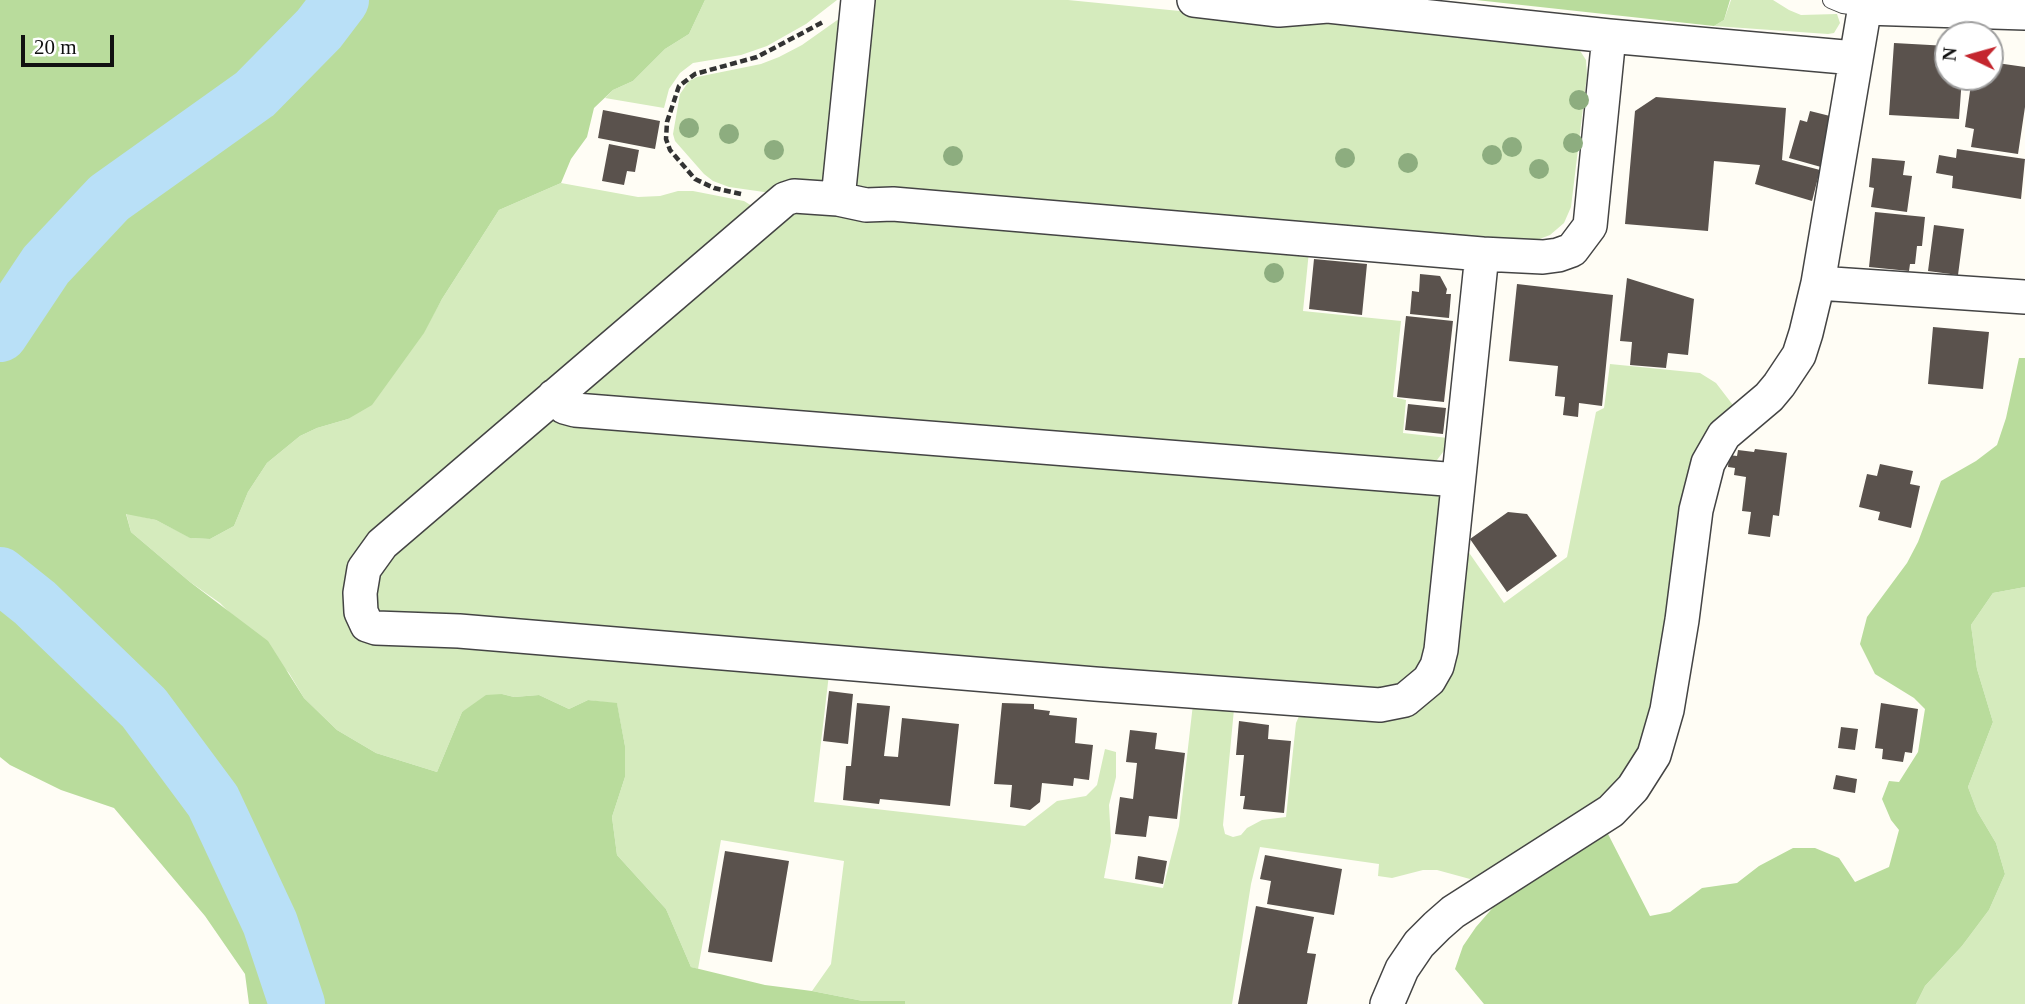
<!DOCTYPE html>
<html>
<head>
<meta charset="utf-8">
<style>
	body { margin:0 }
	#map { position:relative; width:2025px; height:1004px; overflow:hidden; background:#fffdf5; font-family:Georgia,serif }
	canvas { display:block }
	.north { position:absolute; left:1934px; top:21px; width:70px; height:70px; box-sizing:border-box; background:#fff; border:2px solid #a0a0a0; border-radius:50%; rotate:275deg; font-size:19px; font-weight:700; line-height:28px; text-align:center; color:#111 }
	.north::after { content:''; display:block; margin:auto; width:24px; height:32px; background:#c4262e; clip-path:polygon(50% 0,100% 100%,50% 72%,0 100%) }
	.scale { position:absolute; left:21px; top:35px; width:93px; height:32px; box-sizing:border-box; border:4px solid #111; border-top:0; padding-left:9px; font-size:21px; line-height:24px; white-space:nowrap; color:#111; -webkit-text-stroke:5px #fff; paint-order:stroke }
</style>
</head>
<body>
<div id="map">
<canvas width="2025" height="1004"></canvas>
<div class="north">N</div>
<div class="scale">20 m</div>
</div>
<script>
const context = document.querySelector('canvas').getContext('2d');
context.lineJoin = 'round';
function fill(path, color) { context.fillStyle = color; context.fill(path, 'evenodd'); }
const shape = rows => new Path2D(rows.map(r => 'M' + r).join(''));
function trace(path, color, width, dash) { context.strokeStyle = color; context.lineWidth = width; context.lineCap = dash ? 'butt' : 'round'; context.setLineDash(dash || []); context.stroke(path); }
fill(shape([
	[705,0,837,0,806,24,767,46,741,55,693,63,680,73,669,89,664,108,605,98,613,90,633,81,665,49,689,34],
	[869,0,1068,0,1281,21,1326,21,1577,46,1586,60,1587,75,1571,207,1564,223,1550,235,1537,240,1498,241,855,190],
	[1731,0,1773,0,1789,10,1801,15,1837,14,1840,23,1834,33,1828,34,1714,26,1724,20],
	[843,16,827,186,771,193,729,187,713,181,704,174,675,141,673,134,680,94,689,81,697,77,761,64,779,57,802,45],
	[561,183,638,197,660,196,678,191,693,191,744,201,752,206,373,539,352,613,829,674,814,802,1025,826,1057,801,1086,796,1097,785,1105,749,1116,752,1116,777,1109,805,1111,841,1104,878,1163,888,1179,826,1193,704,1234,709,1223,825,1225,834,1233,837,1241,835,1247,828,1262,820,1286,817,1296,723,1300,714,1409,709,1463,544,1504,603,1567,557,1596,412,1604,408,1610,364,1700,373,1716,383,1736,409,1652,722,1641,752,1613,794,1482,877,1470,879,1437,870,1423,870,1392,878,1378,876,1379,864,1260,847,1251,884,1232,1004,905,1004,904,1001,863,1001,812,991,831,964,844,861,721,840,698,969,691,967,666,909,617,855,612,817,625,777,625,746,617,704,588,700,569,709,539,695,514,697,502,694,462,712,437,772,376,753,337,730,304,698,289,673,220,603,190,582,131,532,126,513,156,520,191,538,210,539,234,526,248,492,267,463,300,436,317,428,348,419,423,333,442,299,499,210],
	[784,211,1309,251,1303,311,1401,321,1393,397,1406,400,1403,433,1448,438,1446,448,1434,464,584,403,576,389],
	[546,418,1438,494,1441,498,1432,649,1404,691,381,619,369,593,373,569],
	[2025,587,2025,1004,1916,1004,1925,986,1962,946,1989,910,2005,874,1996,843,1977,811,1968,787,1993,722,1977,669,1971,625,1993,593]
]), '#d5ebbd');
fill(shape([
	[0,0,705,0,689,34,665,49,633,81,613,90,594,108,587,137,571,159,561,183,499,210,442,299,424,333,372,405,348,419,317,428,300,436,267,463,248,492,234,526,210,539,190,538,156,520,126,514,131,532,190,582,268,641,304,698,337,730,376,753,437,772,462,712,486,695,502,694,514,697,539,695,569,709,588,700,617,703,625,746,625,777,612,817,617,855,666,909,691,967,765,985,812,991,863,1001,905,1001,905,1004,249,1004,245,974,205,916,114,808,61,790,10,765,0,757],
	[1476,0,1730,0,1724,20,1714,26],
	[2019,358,2025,358,2025,587,1993,593,1971,625,1977,669,1993,722,1968,787,1977,811,1996,843,2005,874,1989,910,1962,946,1925,986,1916,1004,1484,1004,1455,969,1463,946,1476,927,1496,904,1520,886,1608,834,1650,916,1670,912,1702,888,1737,883,1759,866,1793,848,1815,848,1839,858,1855,882,1889,867,1899,830,1891,820,1882,799,1889,781,1899,782,1918,752,1925,709,1914,698,1875,674,1860,644,1867,617,1907,563,1918,542,1941,481,1976,461,1997,445,2006,418]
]), '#b9dc9c');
trace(shape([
	[0,334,46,265,109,198,255,94,319,29,341,0],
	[0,575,35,603,144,708,213,801,270,923,297,1004]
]), '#b9e0f7', 56);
fill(shape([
	[1955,31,1973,32,1973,35,1955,35],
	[1894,43,1948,46,1948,77,1962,77,1959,119,1889,115],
	[1990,62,2025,67,2025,107,2018,154,1971,147,1974,129,1965,127,1972,77,1990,77],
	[1656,97,1786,108,1782,160,1820,170,1812,201,1755,184,1760,165,1714,161,1708,231,1625,224,1635,111],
	[603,110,660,121,655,149,598,138],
	[1810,111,1830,116,1827,128,1832,129,1821,167,1789,158,1800,120,1807,122],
	[609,144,639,150,635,172,627,171,624,185,602,181],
	[1957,149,2025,159,2021,199,1952,188,1953,176,1936,173,1939,155,1956,158],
	[1872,158,1905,161,1903,175,1912,176,1907,212,1871,207,1874,188,1869,187],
	[1875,212,1925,217,1922,246,1917,246,1915,264,1910,264,1909,271,1869,267],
	[1934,225,1964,229,1958,275,1928,271],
	[1314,259,1367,264,1362,315,1309,309],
	[1420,274,1440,276,1447,289,1446,294,1451,294,1449,318,1410,314,1412,291,1419,292],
	[1627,278,1694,299,1688,355,1668,353,1666,368,1630,365,1632,342,1620,341],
	[1517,284,1613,295,1602,406,1579,403,1578,417,1563,415,1565,397,1555,396,1558,366,1509,361],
	[1406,316,1453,321,1444,402,1397,397],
	[1933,327,1989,332,1983,389,1928,384],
	[1408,404,1446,408,1443,434,1405,430],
	[1755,449,1787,453,1779,516,1773,515,1770,537,1748,534,1751,512,1742,511,1746,477,1734,475,1735,468,1728,467,1729,455,1737,456,1738,450,1754,452],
	[1880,464,1913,471,1910,484,1920,486,1911,528,1878,520,1880,512,1859,507,1867,474,1877,476],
	[1508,512,1527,514,1557,556,1507,592,1470,539],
	[829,691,853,694,848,744,823,741],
	[857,703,890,706,884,756,898,757,902,718,959,724,950,806,880,799,879,804,843,800,846,766,851,766],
	[1002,703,1034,704,1034,709,1050,711,1049,715,1077,718,1075,743,1093,745,1089,780,1074,778,1073,786,1042,783,1040,802,1030,810,1010,807,1012,785,994,784],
	[1881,703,1918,709,1912,753,1905,752,1903,762,1882,759,1883,749,1875,748],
	[1239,721,1269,725,1268,739,1291,741,1284,813,1243,809,1245,796,1240,796,1244,755,1236,755],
	[1841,727,1858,729,1855,750,1838,748],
	[1130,730,1157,733,1155,749,1185,753,1177,819,1149,816,1146,837,1115,834,1120,797,1133,799,1137,763,1126,762],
	[1836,775,1857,779,1855,793,1833,789],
	[725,851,789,861,772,962,708,952],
	[1265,855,1342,869,1334,915,1267,904,1271,881,1260,879],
	[1138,856,1167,861,1163,884,1135,879],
	[1256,906,1314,917,1307,953,1316,954,1307,1004,1238,1004]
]), '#5a524d');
const lane = shape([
	[1831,0,1843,5,1865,8]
]);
const street = shape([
	[1194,0,1279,10,1328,6,1609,36,1855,58],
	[1865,8,2025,13],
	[838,199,858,0],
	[1482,254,1441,650,1437,666,1429,680,1405,700,1380,705,1095,684,459,631,376,628,367,625,361,612,360,593,364,569,382,544,785,199,794,196,838,199,866,205,893,204,1482,254,1543,257,1558,255,1572,250,1590,226,1609,36],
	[1818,283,2025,297],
	[554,396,564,407,575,410,1458,480],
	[1387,1004,1402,969,1419,944,1437,926,1453,912,1611,811,1633,788,1654,755,1667,710,1682,620,1696,510,1708,463,1724,435,1769,397,1779,385,1799,355,1806,333,1818,283,1866,0]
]);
trace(lane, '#444', 18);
trace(street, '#444', 36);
trace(shape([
	[741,194,714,188,695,179,670,150,666,139,667,122,679,86,695,74,757,57,825,21]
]), '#333', 4.5, [7, 3.5]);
trace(lane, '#fff', 16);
trace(street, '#fff', 33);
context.fillStyle = '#8dad7f';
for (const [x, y] of [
	[1579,100],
	[689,128],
	[729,134],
	[1573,143],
	[1512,147],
	[774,150],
	[1492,155],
	[953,156],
	[1345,158],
	[1408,163],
	[1539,169],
	[1274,273]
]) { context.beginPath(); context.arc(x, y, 10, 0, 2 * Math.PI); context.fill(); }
</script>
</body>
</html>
